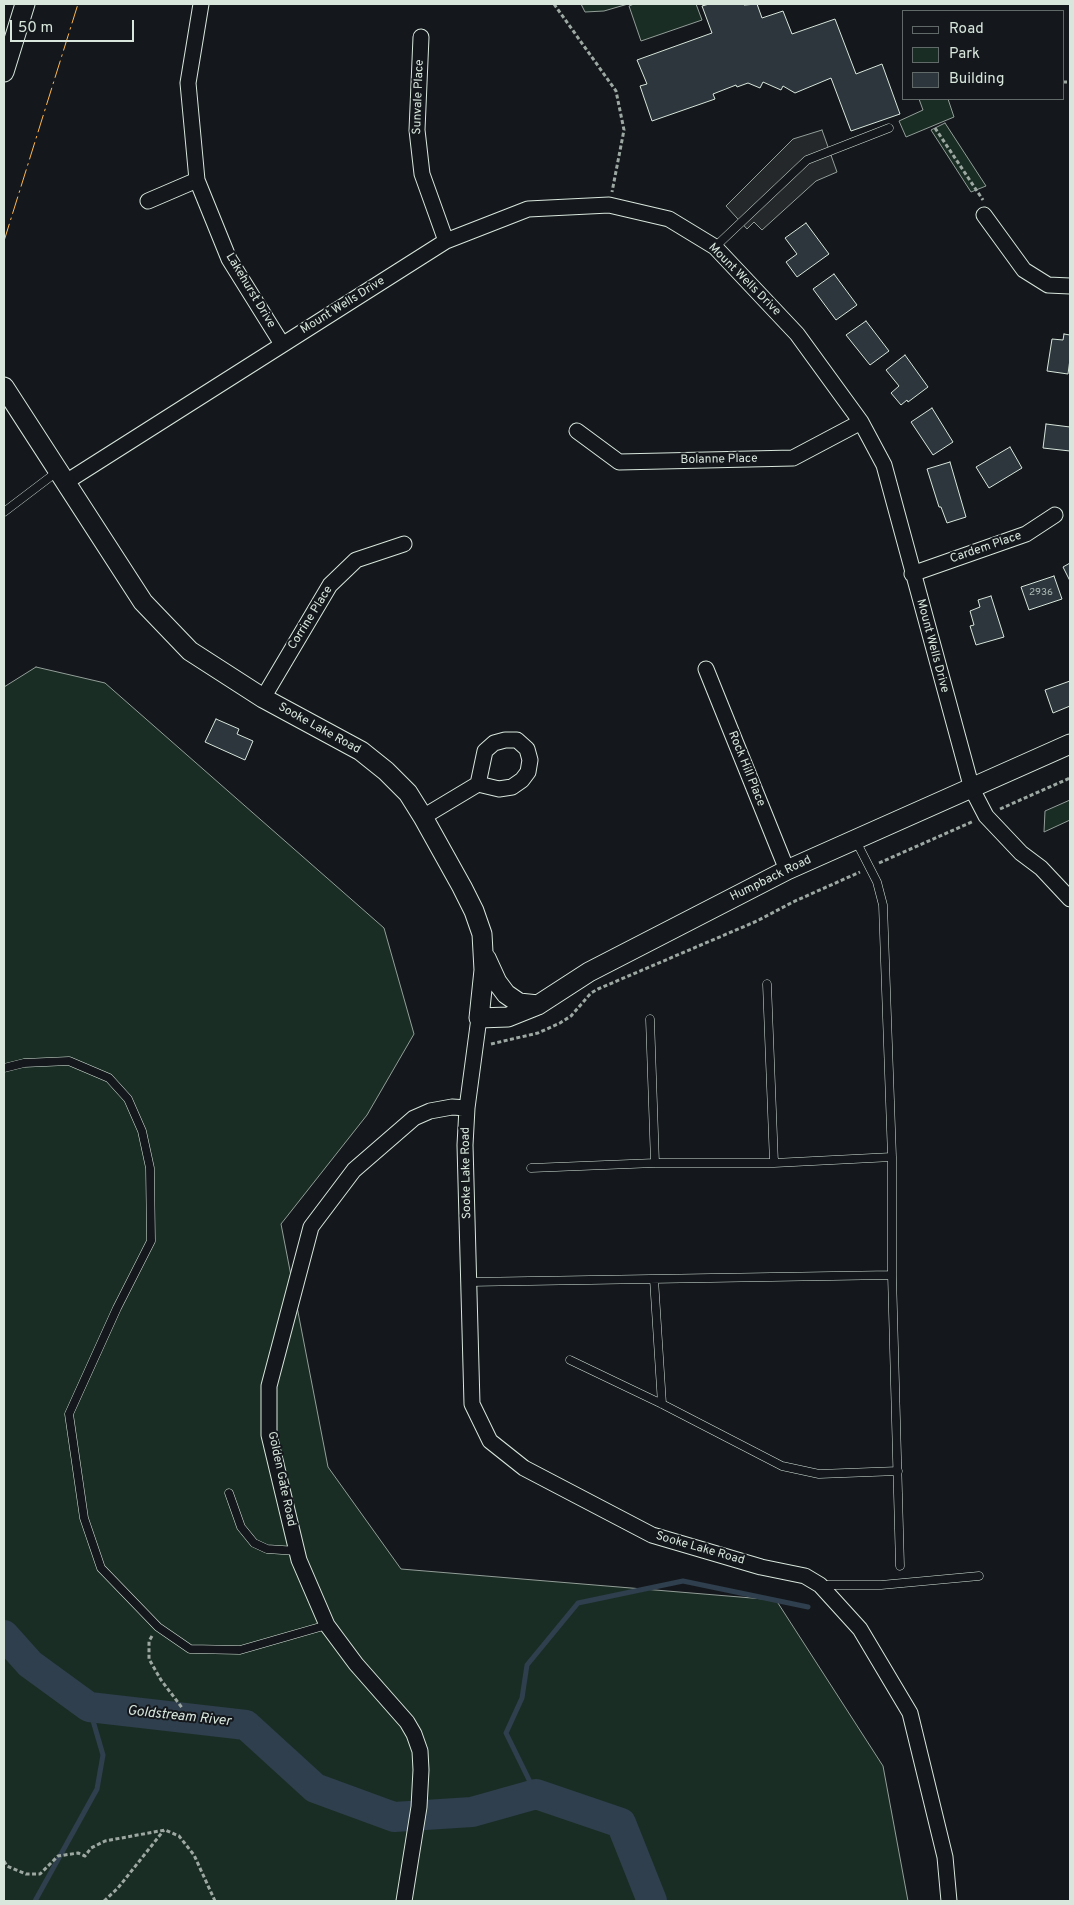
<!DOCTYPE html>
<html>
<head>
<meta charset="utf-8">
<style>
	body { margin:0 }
	#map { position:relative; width:1074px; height:1905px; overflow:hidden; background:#14181c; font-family:Overpass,sans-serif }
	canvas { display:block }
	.frame { position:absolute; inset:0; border:5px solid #d8e6dc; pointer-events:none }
	.legend { position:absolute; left:902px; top:10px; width:162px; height:90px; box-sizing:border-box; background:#14181c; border:1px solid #626a69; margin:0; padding:6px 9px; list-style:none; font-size:15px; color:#d8e6dc }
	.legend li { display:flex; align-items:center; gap:10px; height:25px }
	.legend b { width:25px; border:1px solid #626a69 }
	.scale { position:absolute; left:10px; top:20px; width:124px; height:22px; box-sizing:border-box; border:2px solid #d8e6dc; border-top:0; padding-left:6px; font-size:15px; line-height:18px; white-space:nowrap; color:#d8e6dc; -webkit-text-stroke:4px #14181c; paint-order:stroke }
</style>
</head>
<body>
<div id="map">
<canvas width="1074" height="1905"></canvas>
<div class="frame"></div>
<ul class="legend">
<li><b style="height:6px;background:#14181c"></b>Road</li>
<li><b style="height:14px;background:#1a2d24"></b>Park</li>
<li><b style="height:14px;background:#2c363c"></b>Building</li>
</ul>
<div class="scale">50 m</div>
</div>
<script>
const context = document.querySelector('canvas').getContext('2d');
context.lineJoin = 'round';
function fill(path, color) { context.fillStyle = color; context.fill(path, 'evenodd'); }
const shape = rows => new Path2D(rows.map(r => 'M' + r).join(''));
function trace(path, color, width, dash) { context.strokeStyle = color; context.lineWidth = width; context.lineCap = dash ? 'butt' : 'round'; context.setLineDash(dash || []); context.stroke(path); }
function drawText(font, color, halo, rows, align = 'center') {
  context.font = font + ' Overpass,sans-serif'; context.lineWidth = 4; context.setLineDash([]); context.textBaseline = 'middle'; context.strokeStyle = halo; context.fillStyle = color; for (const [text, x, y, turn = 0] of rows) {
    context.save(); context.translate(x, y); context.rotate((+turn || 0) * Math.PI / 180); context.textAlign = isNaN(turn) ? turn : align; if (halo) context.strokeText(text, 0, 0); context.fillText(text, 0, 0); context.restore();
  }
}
const green = shape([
	[581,4,628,4,604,11,585,12,581,4],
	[634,4,696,4,702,20,641,41,629,6,634,4],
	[919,99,948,99,954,117,906,137,899,121,923,110,919,99],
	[945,123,986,186,971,192,931,130,945,123],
	[36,667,105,683,384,928,414,1034,367,1115,281,1224,328,1467,401,1569,776,1600,883,1766,908,1901,4,1901,4,687,36,667],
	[1070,800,1070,820,1044,832,1045,811,1070,800]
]);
fill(green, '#1a2d24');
trace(green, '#939e99', 1);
const parking = shape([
	[822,130,837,172,816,181,762,230,754,222,747,229,726,206,793,139,822,130]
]);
fill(parking, '#24282b');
trace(parking, '#939e99', 1);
trace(shape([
	[536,1794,506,1733,522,1698,527,1665,578,1603,683,1581,808,1607],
	[35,1901,97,1789,103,1755,89,1707]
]), '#2f3f4d', 5);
trace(shape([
	[4,1635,30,1664,89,1707,246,1725,315,1788,394,1817,472,1812,536,1794,621,1823,652,1901]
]), '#2f3f4d', 30);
const building = shape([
	[709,4,744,4,744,5,757,4,762,18,783,11,792,34,835,19,856,74,882,64,900,114,851,131,831,78,795,93,783,86,781,90,763,82,760,88,748,83,737,87,736,85,713,94,715,99,652,121,640,86,647,84,637,60,712,33,702,6,709,4],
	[806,223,829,254,797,277,786,262,797,254,785,238,806,223],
	[834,274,857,305,836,320,813,289,834,274],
	[866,321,889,351,870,365,846,335,866,321],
	[1064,334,1070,335,1070,359,1068,374,1047,371,1052,339,1063,340,1064,334],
	[905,355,928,387,908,402,907,400,901,405,891,393,899,386,886,370,905,355],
	[932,408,953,442,933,455,911,422,932,408],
	[1046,424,1070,427,1070,451,1043,448,1046,424],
	[1010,447,1022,468,989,488,976,467,1010,447],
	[950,462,966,517,947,523,941,507,939,507,927,469,950,462],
	[1070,563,1070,581,1063,567,1070,563],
	[1054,576,1062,599,1029,610,1021,587,1054,576],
	[991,596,1004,637,976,645,970,626,974,625,970,611,980,607,978,600,991,596],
	[1070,681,1070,706,1053,713,1045,690,1070,681],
	[216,719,239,729,237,734,253,741,245,760,205,742,216,719]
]);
fill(building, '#2c363c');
trace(building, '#d8e6dc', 1);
const service = shape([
	[715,247,807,160,889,128],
	[4,512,58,471],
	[855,839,877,882,883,905,892,1157,892,1275,900,1566],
	[767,984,774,1163],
	[650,1019,655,1163],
	[4,1068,24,1063,69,1061,109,1078,128,1099,142,1131,150,1168,151,1241,117,1308,69,1414,84,1518,101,1568,158,1627,190,1649,240,1650,327,1625],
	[531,1168,655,1163,774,1163,892,1157],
	[654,1279,662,1404],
	[469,1282,892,1275],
	[570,1360,662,1404,782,1466,819,1474,898,1471],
	[229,1493,241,1527,254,1543,267,1549,297,1551],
	[821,1585,881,1585,979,1576]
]);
const minor = shape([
	[201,4,188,83,197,180,229,259,282,344],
	[421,37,417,130,422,174,446,241],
	[148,201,197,180],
	[984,215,1024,270,1048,285,1070,286],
	[577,431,619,462,793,458,861,422],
	[66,482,446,241,528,209,609,205,669,219,715,247,797,334,861,422,884,465,972,789,986,816,1021,853,1041,868,1070,899],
	[912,574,1026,534,1055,515],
	[706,669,787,870],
	[263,698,330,585,356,560,404,544],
	[423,817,478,784,499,789,512,787,522,780,528,772,530,760,527,749,517,740,505,740,494,743,485,751,478,784],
	[479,1018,467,1108,465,1145,472,1404,490,1441,524,1468,652,1535,761,1567,805,1576,820,1585,860,1629,910,1713,945,1857,949,1901],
	[404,1901,419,1807,421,1770,420,1751,414,1734,407,1722,356,1664,327,1625,299,1560,269,1435,269,1386,311,1227,354,1170,414,1118,430,1111,452,1107,467,1108]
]);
const tertiary = shape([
	[4,72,25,4],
	[4,387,143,602,190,651,263,698,361,751,386,771,408,793,423,817,462,887,474,911,482,934,484,970,479,1018,508,1017,538,1005,589,972,787,870,1070,744],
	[486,958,497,982,506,994,519,1003,538,1005]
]);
trace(service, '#d8e6dc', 9);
trace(minor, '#d8e6dc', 17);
trace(tertiary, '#d8e6dc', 21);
trace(shape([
	[554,4,616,91,624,130,612,192],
	[1063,82,1070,82],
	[935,128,983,200],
	[1000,809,1070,778],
	[879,863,974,821],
	[491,1044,538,1033,560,1023,571,1016,591,993,598,989,757,921,793,902,860,872],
	[152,1636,149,1641,149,1659,161,1680,183,1709],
	[4,1861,7,1866,26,1874,40,1874,58,1856,78,1853,85,1856,91,1848,105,1841,165,1830,179,1836,194,1855,215,1901],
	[104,1901,118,1888,164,1830]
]), '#9da8a2', 3, [4, 2.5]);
trace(service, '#14181c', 8);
trace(minor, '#14181c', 15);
trace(tertiary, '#14181c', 19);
trace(shape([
	[4,241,78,4]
]), '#ffb74d', 1, [18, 4, 2.5, 4]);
drawText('10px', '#adbab4', null, [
	["2936",1041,593]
]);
drawText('12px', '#d8e6dc', '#14181c', [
	["Sunvale Place",419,97,-88],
	["Mount Wells Drive",744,280,45],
	["Lakehurst Drive",250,291,59],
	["Mount Wells Drive",343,306,-32],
	["Bolanne Place",719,460,-1],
	["Cardem Place",986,548,-19],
	["Corrine Place",311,618,-58],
	["Mount Wells Drive",932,646,75],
	["Sooke Lake Road",319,729,29],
	["Rock Hill Place",746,769,68],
	["Humpback Road",771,879,-26],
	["Sooke Lake Road",467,1173,-91],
	["Golden Gate Road",281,1479,78],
	["Sooke Lake Road",700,1549,16]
]);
drawText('italic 14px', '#d8e6dc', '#14181c', [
	["Goldstream River",179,1717,6]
]);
</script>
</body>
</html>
